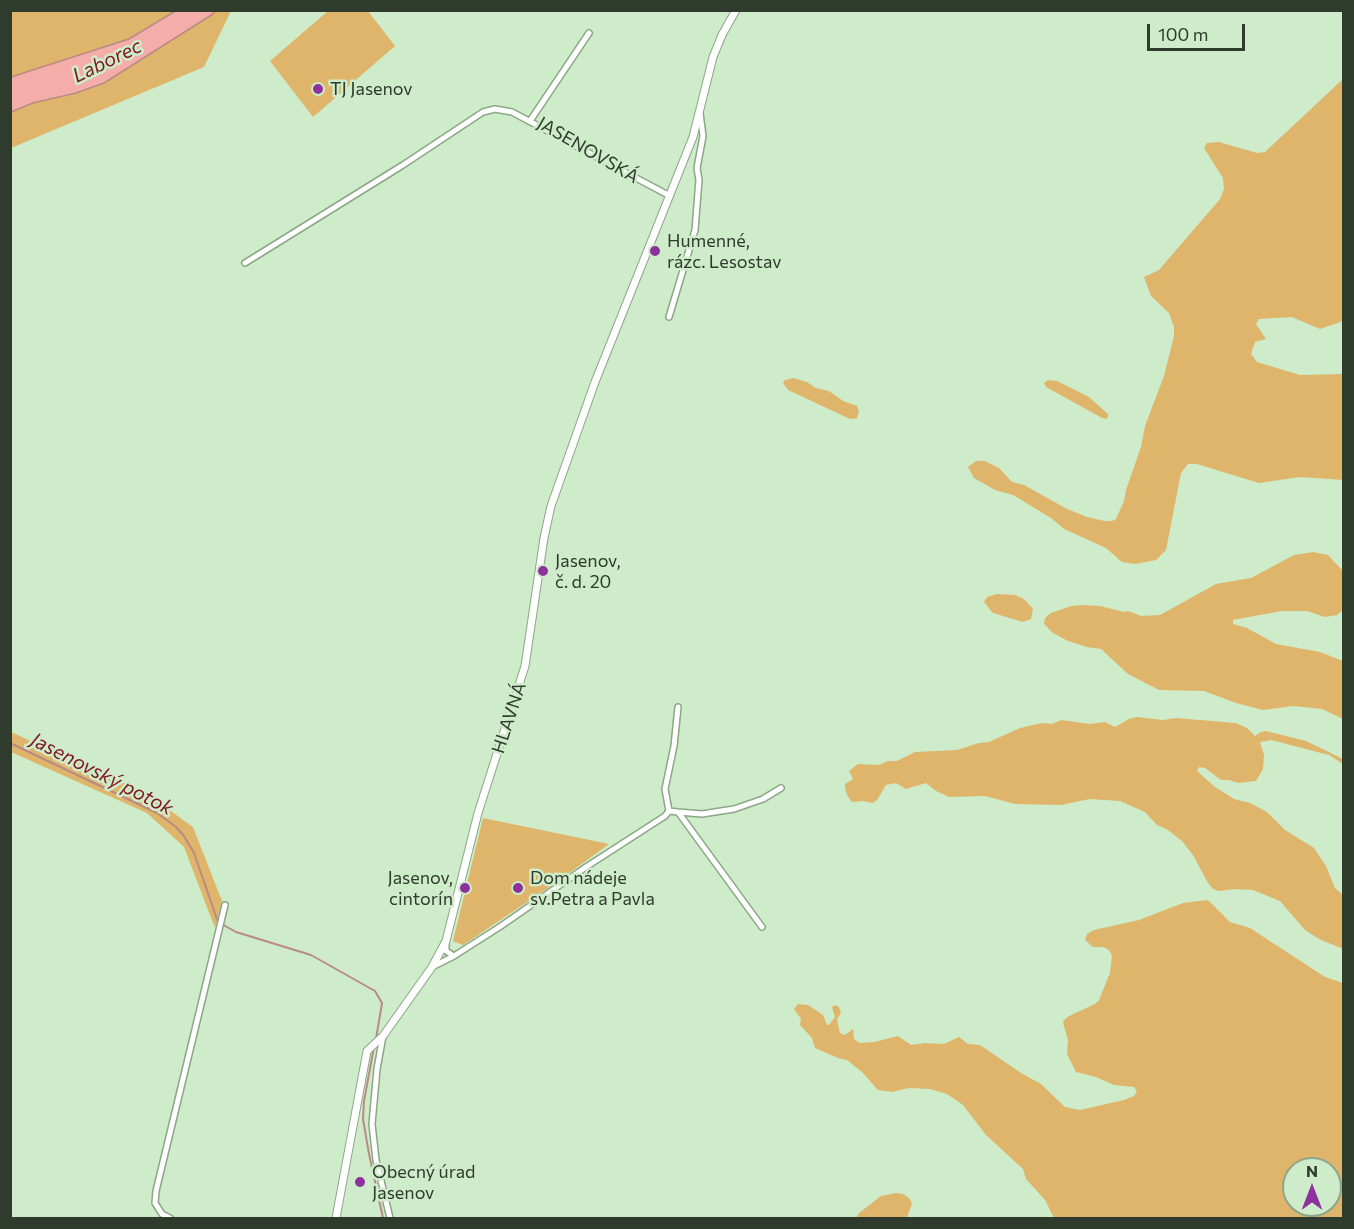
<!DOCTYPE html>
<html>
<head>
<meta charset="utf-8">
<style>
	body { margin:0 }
	#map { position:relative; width:1354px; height:1229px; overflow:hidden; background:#ceecc9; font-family:Commissioner,sans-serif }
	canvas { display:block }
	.frame { position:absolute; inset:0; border:12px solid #2f3b2d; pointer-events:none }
	.north { position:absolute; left:1282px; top:1157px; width:60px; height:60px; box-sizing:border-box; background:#ceecc9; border:2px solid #8ea58b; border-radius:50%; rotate:0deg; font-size:16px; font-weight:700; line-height:24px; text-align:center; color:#2f3b2d }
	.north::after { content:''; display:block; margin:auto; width:21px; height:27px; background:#8d329d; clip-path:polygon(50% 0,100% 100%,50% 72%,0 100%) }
	.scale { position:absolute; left:1147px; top:24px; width:98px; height:27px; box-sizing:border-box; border:3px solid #2f3b2d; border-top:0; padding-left:8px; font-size:18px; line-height:21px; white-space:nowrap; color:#2f3b2d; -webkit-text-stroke:4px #ceecc9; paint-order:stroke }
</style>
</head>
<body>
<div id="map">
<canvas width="1354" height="1229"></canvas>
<div class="frame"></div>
<div class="north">N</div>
<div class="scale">100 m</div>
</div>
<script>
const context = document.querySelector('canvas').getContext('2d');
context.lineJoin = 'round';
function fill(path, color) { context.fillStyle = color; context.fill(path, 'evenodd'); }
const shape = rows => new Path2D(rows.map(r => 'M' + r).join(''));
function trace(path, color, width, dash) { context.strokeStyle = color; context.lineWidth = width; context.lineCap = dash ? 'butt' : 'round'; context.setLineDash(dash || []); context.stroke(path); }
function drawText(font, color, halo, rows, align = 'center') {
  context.font = font + ' Commissioner,sans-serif'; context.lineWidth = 5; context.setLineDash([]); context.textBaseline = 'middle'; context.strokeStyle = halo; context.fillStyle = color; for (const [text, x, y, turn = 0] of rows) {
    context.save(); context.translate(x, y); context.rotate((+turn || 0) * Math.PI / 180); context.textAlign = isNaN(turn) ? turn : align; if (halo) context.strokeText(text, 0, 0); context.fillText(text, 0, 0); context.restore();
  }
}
fill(shape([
	[11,11,231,11,204,67,11,148],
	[328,11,368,11,395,46,313,117,270,61],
	[1343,79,1343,321,1320,329,1292,317,1259,319,1256,324,1266,339,1255,342,1251,354,1257,362,1300,375,1343,374,1343,480,1300,477,1259,483,1197,464,1188,464,1181,473,1166,550,1156,560,1135,564,1122,562,1106,548,1064,529,1051,518,1013,495,995,490,974,478,968,467,976,461,985,461,999,468,1012,482,1024,485,1067,509,1087,517,1105,521,1112,521,1116,519,1124,501,1126,490,1141,447,1145,426,1164,376,1174,336,1174,327,1169,313,1151,296,1144,277,1159,270,1220,199,1224,189,1223,178,1204,148,1207,143,1219,142,1257,153,1265,152],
	[793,378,807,382,816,388,829,391,843,401,857,406,859,411,857,418,850,419,788,390,783,383,785,380],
	[1048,380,1057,381,1089,397,1108,414,1108,417,1106,419,1102,418,1046,387,1044,383],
	[1313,552,1328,555,1342,570,1343,610,1337,615,1325,617,1307,611,1282,611,1243,618,1233,620,1233,624,1247,628,1276,644,1320,652,1343,661,1343,719,1322,709,1293,706,1263,710,1236,703,1204,691,1159,690,1128,674,1101,649,1087,647,1068,641,1053,633,1044,624,1045,618,1051,613,1071,606,1083,605,1100,606,1124,612,1128,611,1141,616,1160,615,1216,584,1251,578,1294,555],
	[997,594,1015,595,1024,599,1033,609,1031,619,1023,622,993,613,984,602,987,597],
	[1137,717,1163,720,1176,718,1236,723,1247,728,1255,736,1261,732,1266,731,1306,741,1343,759,1343,764,1329,755,1271,740,1260,742,1264,755,1263,769,1256,781,1238,783,1229,780,1221,780,1205,768,1199,767,1197,771,1215,787,1234,799,1250,803,1267,812,1285,830,1314,848,1326,866,1335,888,1343,895,1343,949,1319,939,1305,930,1280,901,1253,890,1235,889,1219,891,1213,889,1208,883,1193,855,1182,841,1168,830,1157,825,1145,812,1120,801,1090,799,1061,805,1015,804,985,796,949,797,936,791,926,783,906,789,896,783,886,785,877,800,873,803,863,801,852,802,847,795,845,788,845,784,853,779,849,771,858,764,879,765,888,761,897,761,915,752,957,750,979,743,989,742,1020,728,1042,723,1052,724,1061,720,1090,724,1105,722,1115,727,1129,719],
	[11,732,146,793,193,827,222,901,215,928,184,847,147,813,11,752],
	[483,818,609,844,554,884,463,945,453,941],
	[1208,900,1230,922,1250,928,1325,977,1343,983,1343,1218,1054,1218,1045,1200,1026,1179,1023,1169,986,1135,963,1105,947,1094,930,1089,909,1088,892,1092,878,1090,862,1072,847,1060,838,1058,815,1048,812,1038,800,1025,801,1019,794,1009,798,1004,808,1005,823,1015,827,1025,829,1025,835,1017,832,1007,835,1005,839,1007,841,1013,837,1019,840,1033,845,1035,853,1029,854,1039,860,1043,874,1042,898,1036,911,1045,925,1043,944,1044,959,1037,968,1044,980,1045,1021,1073,1041,1084,1065,1107,1080,1110,1124,1100,1134,1096,1137,1091,1134,1087,1114,1085,1096,1077,1076,1072,1067,1054,1068,1040,1063,1023,1064,1020,1069,1016,1095,1004,1099,1000,1110,973,1112,956,1109,950,1103,947,1093,947,1085,940,1087,934,1094,930,1139,920,1183,903],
	[1294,1169,1330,1169,1330,1205,1294,1205],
	[896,1193,903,1194,909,1198,912,1203,907,1218,856,1218,859,1213,881,1196]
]), '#deb56a');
const water = shape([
	[177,10,215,11,213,14,104,83,76,93,33,103,11,112,11,77,129,39,177,10]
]);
fill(water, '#f5adaa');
trace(water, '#ba8b84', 1.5);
trace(shape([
	[10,743,157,813,176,827,184,836,194,853,218,922,236,932,311,955,375,991,382,1003,376,1039],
	[374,1047,364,1101,363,1119,369,1154,383,1218]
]), '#ba8b84', 2);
const minor = shape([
	[530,121,589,33],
	[245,263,403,165,483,112,495,109,512,112,670,196],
	[669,317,695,230,699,180,697,168,703,136,700,113],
	[669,811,665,789,674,746,678,707],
	[678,812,702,814,734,809,763,799,781,788],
	[446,941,446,951,454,956],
	[432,967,454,956,501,926,586,867,665,816,669,811,678,812,762,927],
	[383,1036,377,1069,372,1124,376,1160,390,1218],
	[170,1218,162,1214,155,1203,156,1191,225,905]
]);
const tertiary = shape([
	[336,1218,367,1051,383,1036,432,967,446,941,478,813,525,666,544,538,551,506,595,382,693,137,713,57,722,35,736,10]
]);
trace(minor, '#8ba786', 8);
trace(tertiary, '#8ba786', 9);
trace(minor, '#fff', 5);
trace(tertiary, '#fff', 7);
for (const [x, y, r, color] of [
	[318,89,6,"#8d329d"],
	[655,251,6,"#8d329d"],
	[543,571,6,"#8d329d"],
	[465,888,6,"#8d329d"],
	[518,888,6,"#8d329d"],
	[360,1182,6,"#8d329d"]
]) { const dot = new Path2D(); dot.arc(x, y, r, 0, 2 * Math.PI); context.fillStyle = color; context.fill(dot); trace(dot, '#ceecc9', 2); }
drawText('18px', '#2f3b2d', '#ceecc9', [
	["TJ Jasenov",330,89],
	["Humenné,",667,241],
	["rázc. Lesostav",667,262],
	["Jasenov,",555,561],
	["č. d. 20",555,582],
	["Jasenov,",453,878,"right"],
	["cintorín",453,899,"right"],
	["Dom nádeje",530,878],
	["sv.Petra a Pavla",530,899],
	["Obecný úrad",372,1172],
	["Jasenov",372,1193]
], 'left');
drawText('18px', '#2f3b2d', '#ceecc9', [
	["JASENOVSKÁ",588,150,30],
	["HLAVNÁ",509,718,-72]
]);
drawText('italic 20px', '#811a24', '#ceecc9', [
	["Laborec",107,61,-26],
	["Jasenovský potok",102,774,27]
]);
</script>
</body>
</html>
